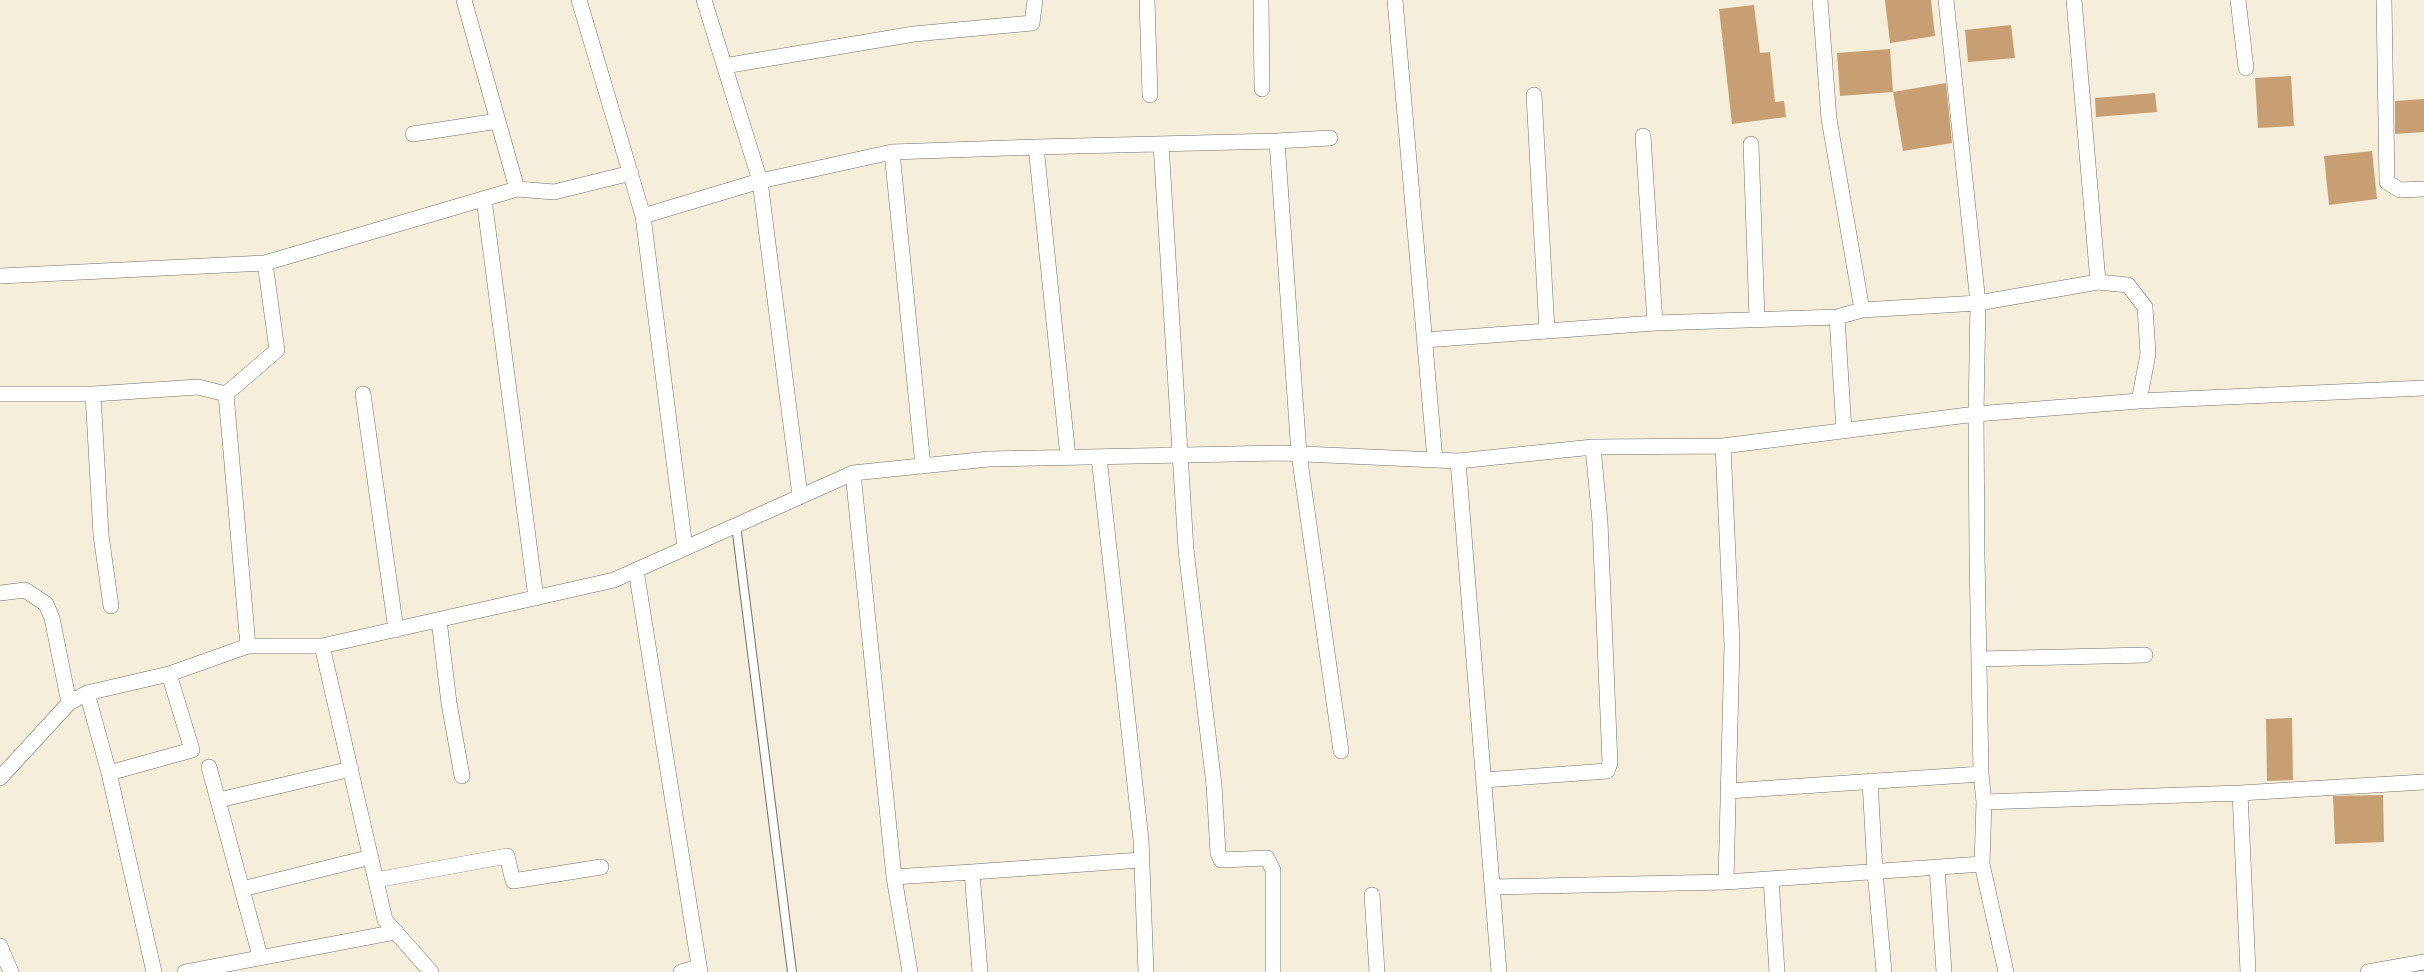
<!DOCTYPE html>
<html>
<head>
<meta charset="utf-8">
<style>
	body { margin:0 }
	canvas { display:block; background:#f5eeda }
</style>
</head>
<body>
<canvas width="2424" height="972"></canvas>
<script>
const context = document.querySelector('canvas').getContext('2d');
context.lineJoin = 'round';
function fill(path, color) { context.fillStyle = color; context.fill(path, 'evenodd'); }
const shape = rows => new Path2D(rows.map(r => 'M' + r).join(''));
function trace(path, color, width, dash) { context.strokeStyle = color; context.lineWidth = width; context.lineCap = dash ? 'butt' : 'round'; context.setLineDash(dash || []); context.stroke(path); }
fill(shape([
	[1885,0,1931,0,1935,36,1890,43],
	[1754,5,1760,53,1770,52,1775,102,1784,101,1786,117,1732,124,1719,9],
	[2011,25,2015,58,1968,62,1965,30],
	[1890,49,1893,92,1840,96,1837,53],
	[2291,76,2294,126,2258,128,2255,78],
	[1946,83,1952,143,1903,151,1893,92],
	[2155,93,2157,112,2096,117,2095,98],
	[2424,99,2424,132,2395,134,2395,101],
	[2372,151,2377,199,2329,205,2324,156],
	[2292,718,2293,780,2267,781,2266,719],
	[2383,795,2384,842,2335,844,2333,796]
]), '#c79f72');
const lane = shape([
	[736,525,792,972]
]);
const street = shape([
	[579,0,643,216,685,548],
	[1147,0,1150,95],
	[1261,0,1262,89],
	[1395,0,1435,460],
	[1820,0,1829,119,1862,310,1837,317,1844,431],
	[1946,0,1978,303,1976,414,1977,555,1981,774,1984,802,2240,793,2424,782],
	[2074,0,2098,282],
	[2238,0,2246,68],
	[2384,0,2387,182,2400,190,2424,189],
	[724,66,914,34,1032,23,1035,0],
	[1534,95,1547,331],
	[413,134,498,121],
	[1643,136,1655,323],
	[1277,141,1330,138],
	[1161,144,1186,550,1214,785,1218,853,1221,860,1267,858,1273,870,1273,972],
	[1751,144,1757,319],
	[517,189,554,192,631,173],
	[484,199,536,598],
	[643,216,760,181,704,0],
	[0,276,265,263],
	[1862,310,1978,303,2098,282,2128,285,2145,307,2148,354,2139,401],
	[1425,340,1655,323,1837,317],
	[0,394,93,394,198,387,226,394],
	[93,394,101,535,111,606],
	[363,394,396,630],
	[1068,457,1036,147,1277,141,1299,454,1341,751],
	[1099,457,1141,840,1146,972],
	[1458,461,1499,972],
	[923,466,892,152,1036,147],
	[853,473,894,877,910,972],
	[800,496,760,181,892,152],
	[636,570,700,972],
	[0,593,25,590,46,604,52,618,69,703],
	[439,620,449,703,462,776],
	[322,646,614,580,853,473,989,459,1282,453,1458,461,1593,447,1723,446,1976,414,2139,401,2424,388],
	[1979,659,2145,655],
	[87,693,109,773,154,972],
	[209,767,260,956],
	[109,773,192,750,169,674],
	[0,778,69,703,87,693,169,674,248,646],
	[1484,780,1607,771,1610,763,1600,522,1593,447],
	[1870,781,1875,871,1884,972],
	[1728,791,1981,774],
	[2240,793,2248,972],
	[219,800,351,769],
	[1982,864,2006,972],
	[1937,867,1944,972],
	[972,872,1141,860],
	[894,877,972,872,980,972],
	[1771,879,1777,972],
	[376,880,507,856,513,881,601,867],
	[1726,882,1982,864,1984,802],
	[1492,887,1726,882,1732,644,1723,446],
	[242,889,371,857],
	[1372,895,1377,972],
	[0,946,11,972],
	[185,972,396,932],
	[431,972,385,920,322,646,248,646,226,394,277,350,265,263,517,189,464,0],
	[681,972,699,967],
	[2368,972,2424,962]
]);
trace(lane, '#726f68', 10);
trace(street, '#726f68', 16);
trace(lane, '#fff', 8);
trace(street, '#fff', 15);
</script>
</body>
</html>
